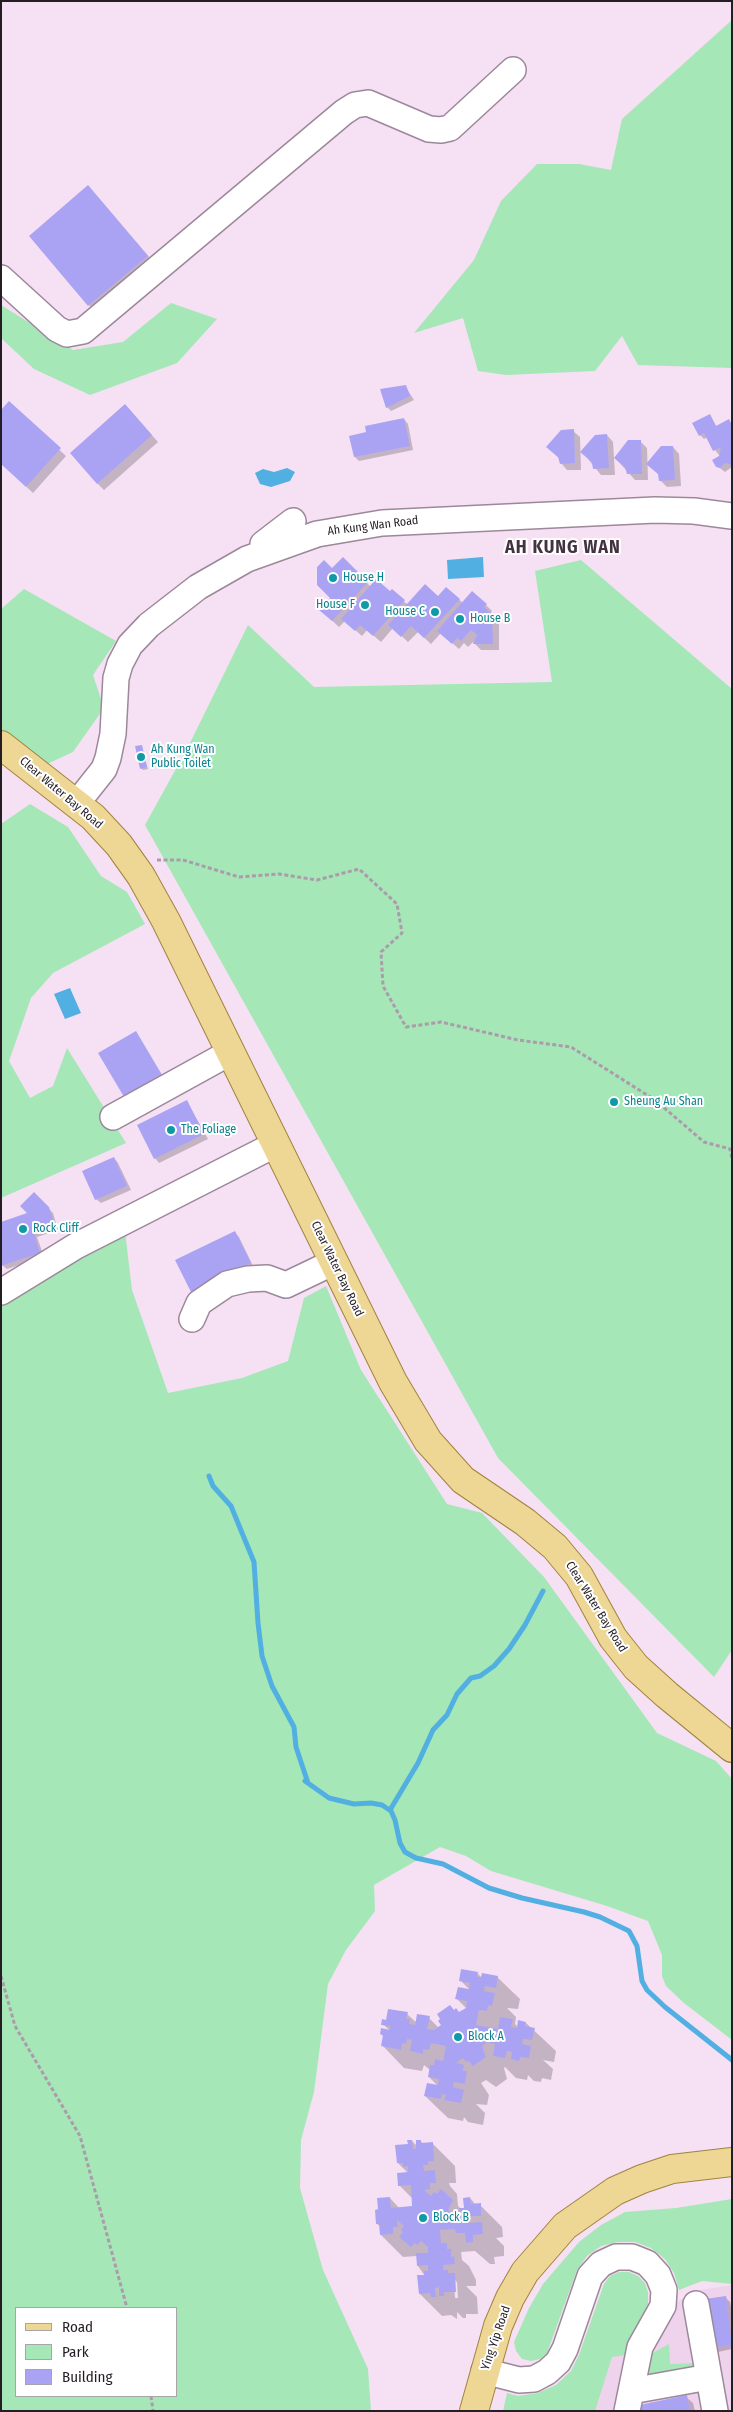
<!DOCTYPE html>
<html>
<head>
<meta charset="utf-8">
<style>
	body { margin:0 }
	#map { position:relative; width:733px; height:2412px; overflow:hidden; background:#f6e0f4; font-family:"Fira Sans Condensed",sans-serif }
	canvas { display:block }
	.frame { position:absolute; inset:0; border:2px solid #241d24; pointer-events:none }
	.legend { position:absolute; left:15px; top:2307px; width:162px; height:90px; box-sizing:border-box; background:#fff; border:1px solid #a7a5a7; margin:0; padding:6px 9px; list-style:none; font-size:15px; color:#241d24 }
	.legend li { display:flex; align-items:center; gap:10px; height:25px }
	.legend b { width:25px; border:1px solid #a7a5a7 }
</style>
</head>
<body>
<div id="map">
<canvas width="733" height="2412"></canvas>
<div class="frame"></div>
<ul class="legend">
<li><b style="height:6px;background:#eed694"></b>Road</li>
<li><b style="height:14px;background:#a5e7b7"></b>Park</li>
<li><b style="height:14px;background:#aaa3f4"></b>Building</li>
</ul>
</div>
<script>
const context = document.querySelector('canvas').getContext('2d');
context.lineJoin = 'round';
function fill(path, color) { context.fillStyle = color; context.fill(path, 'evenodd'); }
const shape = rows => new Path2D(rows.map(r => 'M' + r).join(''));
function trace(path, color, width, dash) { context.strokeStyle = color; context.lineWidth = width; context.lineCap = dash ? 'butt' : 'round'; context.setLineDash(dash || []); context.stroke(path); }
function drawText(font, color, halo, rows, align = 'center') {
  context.font = font + ' "Fira Sans Condensed",sans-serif'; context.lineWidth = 4; context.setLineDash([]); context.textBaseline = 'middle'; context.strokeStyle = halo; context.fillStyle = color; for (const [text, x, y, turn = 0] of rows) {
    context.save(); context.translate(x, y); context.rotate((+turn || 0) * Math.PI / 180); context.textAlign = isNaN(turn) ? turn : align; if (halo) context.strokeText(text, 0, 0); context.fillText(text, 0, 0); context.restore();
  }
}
fill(shape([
	[732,2285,732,2411,591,2411,609,2347,694,2291]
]), '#efd3ed');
fill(shape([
	[732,20,732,368,638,365,622,336,595,371,506,375,478,371,463,318,414,333,474,260,501,201,537,164,579,164,611,170,622,119],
	[171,303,217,319,177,363,90,395,34,369,1,338,1,305,73,350,123,342],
	[581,560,732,689,732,1650,714,1677,498,1458,145,825,188,747,248,625,314,687,552,682,535,571],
	[24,589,116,641,93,675,104,708,73,752,45,765,1,731,1,609],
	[30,804,68,827,101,876,127,892,145,924,53,973,31,998,9,1061,30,1098,53,1086,67,1048,126,1143,1,1198,1,824],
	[125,1231,132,1290,168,1393,242,1378,288,1361,304,1298,326,1286,361,1370,447,1504,482,1513,544,1577,657,1733,716,1761,732,1779,732,2040,684,2003,666,1986,662,1976,662,1955,648,1921,607,1906,491,1871,466,1856,440,1847,374,1885,375,1911,346,1950,328,1984,314,2092,301,2140,300,2188,323,2270,368,2369,371,2411,1,2411,1,1299],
	[16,2308,176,2308,176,2396,16,2396],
	[732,2199,732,2284,702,2281,679,2290,674,2273,665,2259,651,2248,635,2242,618,2242,601,2246,587,2256,577,2270,547,2353,540,2359,531,2361,522,2359,516,2351,514,2342,529,2308,543,2284,579,2242,601,2225,625,2212,676,2208],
	[619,2272,629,2272,638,2276,645,2283,648,2292,648,2305,633,2354,612,2357,595,2411,503,2411,507,2393,518,2396,538,2393,556,2385,571,2371,579,2355,604,2284,610,2276],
	[669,2344,670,2364,698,2363,699,2374,648,2383,640,2360]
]), '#a5e7b7');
fill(shape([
	[287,468,295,472,290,481,271,487,260,484,255,473,263,469,274,472],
	[483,557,484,577,448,579,447,560],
	[70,988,81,1013,65,1019,54,994]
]), '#52afe2');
fill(shape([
	[97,196,156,265,98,314,89,305],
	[405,386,414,400,391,411,387,407],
	[9,403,66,456,33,493,1,463],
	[132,413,158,442,104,490,97,483],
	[709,416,717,427,729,421,732,424,732,467,725,472,717,466,721,454,719,455,715,450,708,437,704,439,700,435],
	[404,419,408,424,413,450,359,461,355,457,351,437,368,433],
	[573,431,580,437,581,470,567,470,561,463,559,458,549,449],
	[607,435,613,442,615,475,601,475,583,453],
	[640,441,647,448,648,480,635,480,616,459],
	[673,447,679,454,681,486,667,487,660,480],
	[343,559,371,587,390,593,392,591,408,605,438,597,446,588,463,603,486,605,492,611,490,614,499,622,499,650,481,650,473,642,468,647,464,643,459,649,441,633,431,644,418,632,408,642,393,628,381,642,367,630,362,636,345,621,339,627,321,610,332,598,332,569],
	[141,746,148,769,143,770,141,768],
	[136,1033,168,1085,132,1106],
	[187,1102,208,1139,159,1163,155,1158],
	[114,1158,118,1163,131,1190,101,1203,96,1199],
	[34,1194,53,1213,58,1230,37,1237,44,1257,7,1269,2,1265,29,1213],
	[235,1233,239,1237,254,1268,196,1295,192,1291],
	[477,1973,482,1978,497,1977,520,1999,518,2009,507,2008,516,2017,515,2024,518,2027,526,2023,556,2051,554,2062,543,2060,553,2069,551,2080,542,2078,541,2082,534,2081,528,2075,527,2080,516,2078,505,2067,504,2068,507,2079,496,2087,486,2080,481,2083,489,2095,487,2105,476,2104,485,2113,483,2125,468,2122,464,2117,463,2121,448,2118,425,2096,438,2086,429,2077,430,2070,424,2065,422,2071,404,2068,382,2045,384,2037,381,2034,390,2031,383,2024,387,2021,407,2014,417,2023,429,2018,439,2028,455,2011,460,2013,467,2009,457,1999,470,1990,460,1980],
	[412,2141,418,2147,420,2141,424,2144,433,2144,455,2166,456,2183,449,2183,450,2186,457,2194,458,2206,461,2209,465,2209,470,2198,476,2205,480,2205,502,2227,503,2237,496,2238,504,2246,504,2256,494,2257,495,2264,490,2264,475,2251,461,2252,462,2260,469,2266,476,2280,476,2286,466,2286,477,2297,478,2314,466,2314,466,2318,463,2318,457,2312,457,2319,451,2315,442,2316,420,2294,425,2276,418,2266,417,2256,403,2257,381,2235,381,2227,377,2224,390,2198,400,2209,414,2208,413,2199,399,2185,408,2173,398,2163],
	[454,2279,457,2282,458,2298,455,2298],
	[726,2298,730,2302,732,2312,732,2349,718,2352,714,2347],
	[686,2397,693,2403,695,2411,637,2411]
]), '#0003');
trace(shape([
	[209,1476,213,1486,231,1506,254,1562,258,1623,262,1656,272,1686,294,1727,296,1747,308,1783],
	[305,1781,329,1798,354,1804,371,1803,382,1805,391,1811,395,1820,400,1843,405,1852,416,1858,443,1864,489,1888,522,1898,584,1912,600,1917,629,1931,637,1946,642,1981,647,1990,665,2007,732,2060],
	[390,1810,418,1763,433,1730,447,1715,457,1694,471,1678,480,1676,494,1666,509,1649,525,1625,543,1591]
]), '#52afe2', 5);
fill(shape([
	[88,185,148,256,88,306,29,236],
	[406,385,410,396,386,408,380,389],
	[9,401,61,448,26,487,1,464,1,410],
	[125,404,152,435,97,484,70,453],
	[710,414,716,426,729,419,732,425,732,465,725,463,720,468,716,467,712,460,719,456,721,447,713,451,704,433,699,436,692,423],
	[404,418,410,446,354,457,349,436,366,432,365,426],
	[574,429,575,463,560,464,558,457,546,447,561,430],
	[607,434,609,468,593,469,592,462,580,452,595,435],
	[628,440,641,440,642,474,627,474,625,467,614,458],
	[661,446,673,446,675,480,659,481,658,474,646,464],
	[343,557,368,582,332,621,319,610,330,598,317,585,317,567,324,560,332,568],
	[376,579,390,591,392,589,405,600,373,636,360,625,355,631,341,619],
	[425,584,438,596,446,587,460,599,424,638,411,626,401,637,388,625],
	[472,591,487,604,484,607,492,614,493,644,473,644,477,635,471,630,461,641,457,638,452,644,437,631],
	[142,745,147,767,140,769,135,746],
	[136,1031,165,1080,127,1102,98,1053],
	[187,1100,204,1134,154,1159,137,1125],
	[114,1157,127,1186,95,1200,82,1171],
	[34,1192,49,1207,55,1226,34,1233,40,1253,1,1266,1,1222,27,1213,20,1206],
	[235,1231,251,1263,191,1292,175,1260],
	[461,1969,478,1972,477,1977,481,1977,482,1973,498,1976,496,1988,485,1986,484,1991,495,1993,492,2006,488,2005,487,2011,479,2010,476,2025,498,2029,500,2017,513,2019,511,2027,517,2028,518,2020,526,2022,525,2026,535,2028,532,2040,523,2039,522,2044,531,2046,529,2058,520,2057,519,2061,511,2059,512,2052,507,2051,505,2058,493,2056,495,2044,489,2043,490,2040,482,2046,486,2057,473,2066,469,2061,466,2062,463,2058,456,2063,464,2065,463,2071,467,2071,465,2084,454,2082,453,2087,464,2090,461,2103,444,2100,446,2095,442,2094,441,2099,424,2096,427,2083,438,2085,439,2079,428,2077,430,2065,434,2065,435,2059,443,2061,446,2046,431,2043,429,2050,423,2049,423,2054,410,2051,412,2040,407,2039,406,2044,402,2043,401,2050,381,2046,383,2035,380,2034,381,2028,390,2030,390,2026,381,2025,382,2019,386,2020,388,2009,408,2012,406,2019,410,2019,409,2024,415,2025,417,2014,430,2016,427,2029,434,2030,441,2025,438,2021,440,2019,437,2014,450,2005,454,2010,456,2008,459,2012,466,2008,467,2001,455,1999,458,1987,469,1989,470,1983,459,1981],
	[407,2140,412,2140,413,2149,416,2149,416,2140,421,2140,421,2143,433,2142,434,2161,428,2161,428,2165,423,2165,424,2171,435,2170,436,2183,430,2183,430,2189,424,2190,431,2196,434,2192,437,2194,441,2189,453,2200,448,2210,455,2216,460,2216,459,2208,464,2208,463,2198,470,2197,471,2204,481,2203,481,2216,470,2216,470,2223,482,2222,483,2234,473,2235,473,2242,466,2243,465,2233,456,2233,455,2229,440,2230,441,2243,447,2243,447,2249,451,2249,451,2257,454,2256,455,2264,443,2265,443,2270,448,2270,448,2273,455,2273,456,2292,444,2292,444,2296,439,2296,439,2287,435,2288,436,2297,431,2297,430,2293,419,2294,417,2275,424,2275,424,2271,428,2271,428,2265,417,2266,416,2253,428,2253,428,2247,421,2241,418,2245,415,2243,411,2247,399,2237,403,2232,401,2230,404,2226,397,2220,398,2227,393,2227,393,2234,380,2235,379,2224,376,2224,375,2210,378,2209,377,2198,390,2197,391,2208,412,2206,411,2185,398,2186,397,2173,408,2172,408,2166,403,2167,403,2163,397,2163,395,2145,408,2144],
	[726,2296,732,2345,713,2348,705,2299],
	[687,2395,690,2411,636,2411,635,2406]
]), '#aaa3f4');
const minor = shape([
	[1,278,57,329,67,334,83,331,344,112,355,105,368,103,429,129,441,130,450,128,513,70],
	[263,544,293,521],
	[77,803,104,769,108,758,113,734,116,678,120,664,130,645,149,625,198,587,247,559,317,534,382,523,655,510,694,511,732,516],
	[113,1117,231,1052],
	[1,1292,76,1246,276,1144],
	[192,1319,199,1303,227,1284,248,1279,267,1278,286,1285,334,1262],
	[696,2304,715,2411],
	[484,2371,519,2380,534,2379,547,2372,558,2362,565,2349,590,2276,601,2264,616,2257,632,2257,647,2263,658,2275,664,2290,663,2306,640,2347,627,2411],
	[631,2391,709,2377]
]);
const major = shape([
	[1,745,93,817,119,845,141,876,166,921,393,1382,428,1441,463,1480,525,1522,555,1547,579,1576,613,1638,636,1667,667,1695,732,1748],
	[474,2411,498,2326,510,2298,525,2272,565,2226,615,2191,642,2179,672,2169,732,2162]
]);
trace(minor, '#9c889a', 28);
trace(major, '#a0843f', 30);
trace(shape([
	[157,860,183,860,239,877,279,874,317,880,359,869,397,904,402,933,381,952,383,986,406,1027,441,1022,518,1040,571,1047,655,1100,704,1142,730,1149,732,1159],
	[1,1976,15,2026,80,2136,127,2308],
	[151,2396,153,2411]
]), '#ac9bab', 3, [4, 2.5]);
trace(minor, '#fff', 25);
trace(major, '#eed694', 28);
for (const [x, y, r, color] of [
	[333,578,5,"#0f9aa8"],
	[365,605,5,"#0f9aa8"],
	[435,612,5,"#0f9aa8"],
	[460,619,5,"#0f9aa8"],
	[141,757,5,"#0f9aa8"],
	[614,1102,5,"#0f9aa8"],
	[171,1130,5,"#0f9aa8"],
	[23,1229,5,"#0f9aa8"],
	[458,2037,5,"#0f9aa8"],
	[423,2218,5,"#0f9aa8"]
]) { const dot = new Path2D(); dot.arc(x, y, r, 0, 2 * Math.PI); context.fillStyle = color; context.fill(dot); trace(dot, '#fff', 2); }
drawText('12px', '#241d24', '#fff', [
	["Ah Kung Wan Road",373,526,-7],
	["Clear Water Bay Road",61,793,40],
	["Clear Water Bay Road",337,1269,64],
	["Clear Water Bay Road",596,1607,58],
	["Ying Yip Road",496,2338,-71]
]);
drawText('12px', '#0d838f', '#fff', [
	["House H",343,578],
	["House F",355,605,"right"],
	["House C",425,612,"right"],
	["House B",470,619],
	["Ah Kung Wan",151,750],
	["Public Toilet",151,764],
	["Sheung Au Shan",624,1102],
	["The Foliage",181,1130],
	["Rock Cliff",33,1229],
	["Block A",468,2037],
	["Block B",433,2218]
], 'left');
context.letterSpacing = '1px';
drawText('bold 18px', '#433342', '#fff', [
	["AH KUNG WAN",563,548]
]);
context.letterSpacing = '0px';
</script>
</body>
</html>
